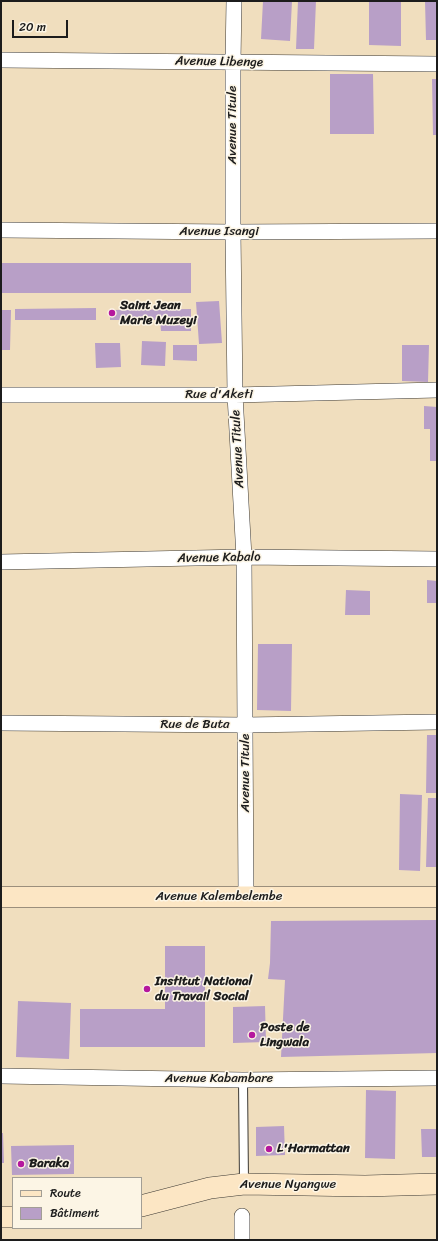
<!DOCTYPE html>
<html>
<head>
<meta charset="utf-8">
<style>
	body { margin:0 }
	#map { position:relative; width:438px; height:1241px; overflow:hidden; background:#f0debe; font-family:Sriracha,sans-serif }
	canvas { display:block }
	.frame { position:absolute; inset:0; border:2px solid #1c1c1c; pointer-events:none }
	.legend { position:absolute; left:12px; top:1177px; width:130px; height:52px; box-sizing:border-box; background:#fcf5e5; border:1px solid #a29e95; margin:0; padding:5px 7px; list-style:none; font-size:12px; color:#1c1c1c }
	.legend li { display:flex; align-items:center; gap:8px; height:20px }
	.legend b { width:20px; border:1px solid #a29e95 }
	.scale { position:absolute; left:12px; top:20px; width:56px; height:18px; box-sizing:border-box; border:2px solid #1c1c1c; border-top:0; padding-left:5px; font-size:12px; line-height:14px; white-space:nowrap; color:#1c1c1c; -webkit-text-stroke:3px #fcf5e5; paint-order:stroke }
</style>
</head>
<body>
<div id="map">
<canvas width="438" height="1241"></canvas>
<div class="frame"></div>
<ul class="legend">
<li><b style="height:5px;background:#fce6c4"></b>Route</li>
<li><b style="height:11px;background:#b89fc7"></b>Bâtiment</li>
</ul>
<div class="scale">20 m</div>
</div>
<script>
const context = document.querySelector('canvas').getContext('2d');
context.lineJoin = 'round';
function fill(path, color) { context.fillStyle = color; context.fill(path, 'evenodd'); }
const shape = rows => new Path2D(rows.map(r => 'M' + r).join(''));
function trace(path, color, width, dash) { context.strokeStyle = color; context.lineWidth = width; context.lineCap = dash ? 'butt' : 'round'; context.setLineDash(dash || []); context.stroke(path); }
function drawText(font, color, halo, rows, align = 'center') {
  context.font = font + ' Sriracha,sans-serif'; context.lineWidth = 3; context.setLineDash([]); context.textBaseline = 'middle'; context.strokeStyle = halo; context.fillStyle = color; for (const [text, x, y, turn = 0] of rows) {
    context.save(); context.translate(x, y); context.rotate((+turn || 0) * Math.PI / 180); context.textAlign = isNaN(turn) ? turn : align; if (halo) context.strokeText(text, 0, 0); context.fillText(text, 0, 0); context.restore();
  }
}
fill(shape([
	[263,1,292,1,290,41,261,39],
	[298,1,316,1,314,49,296,49],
	[369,1,401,1,401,46,369,45],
	[425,1,437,1,437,40,426,40],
	[330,74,373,74,374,134,330,134],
	[432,79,437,79,437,135,433,135],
	[1,263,191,263,191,293,1,293],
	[219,301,222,343,199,344,196,302],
	[96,308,96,320,15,320,15,309],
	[191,309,191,331,161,331,160,320,110,320,110,310],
	[1,310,11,310,10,350,1,350],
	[142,341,166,342,165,366,141,365],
	[95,343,120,343,121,367,96,368],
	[173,345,197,345,197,361,173,360],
	[402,345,429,345,428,382,402,381],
	[424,406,437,407,437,461,430,461,430,429,424,429],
	[427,580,437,581,437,603,427,603],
	[346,590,370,591,370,615,345,615],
	[258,644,292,644,291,711,257,710],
	[427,735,437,735,437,793,426,793],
	[400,794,422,795,420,871,399,870],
	[428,798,437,798,437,867,426,867],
	[437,920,437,1053,281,1057,285,980,268,979,270,963,271,921],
	[165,946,205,946,205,1047,80,1047,80,1009,165,1009],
	[18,1001,71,1003,69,1059,16,1057],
	[265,1006,266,1042,233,1043,233,1007],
	[366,1090,396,1091,395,1159,365,1158],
	[284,1126,285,1155,256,1156,256,1127],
	[421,1129,437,1129,437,1157,422,1157],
	[1,1133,3,1133,4,1163,1,1163],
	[74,1145,74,1174,12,1175,11,1146]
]), '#b89fc7');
const lane = shape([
	[243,1080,244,1183]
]);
const street = shape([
	[234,1,233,62,233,232,235,395,244,557,246,897],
	[1,60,437,64],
	[1,230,233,232,437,231],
	[1,395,235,395,437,390],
	[1,562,244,557,437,559],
	[1,723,245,725,437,722],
	[1,1076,243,1080,437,1078],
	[242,1216,242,1240]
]);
const secondary = shape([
	[1,897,437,897],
	[141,1206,210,1188,244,1184,365,1186,437,1184],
	[1,1217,13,1217]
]);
trace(lane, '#3c3934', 10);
trace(street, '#3c3934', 16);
trace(secondary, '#3c3934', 22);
trace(lane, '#fff', 8);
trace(street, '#fff', 15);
trace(secondary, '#fce6c4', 21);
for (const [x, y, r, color] of [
	[112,313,4,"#b5179e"],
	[147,989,4,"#b5179e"],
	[252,1035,4,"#b5179e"],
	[269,1149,4,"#b5179e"],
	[21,1164,4,"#b5179e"]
]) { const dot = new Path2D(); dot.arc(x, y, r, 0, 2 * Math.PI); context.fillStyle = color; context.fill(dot); trace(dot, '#fcf5e5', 1.5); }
drawText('13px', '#1c1c1c', '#fcf5e5', [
	["Avenue Libenge",219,62,1],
	["Avenue Titule",233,125,-90],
	["Avenue Isangi",219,232],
	["Rue d'Aketi",219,395],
	["Avenue Titule",238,449,-93],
	["Avenue Kabalo",219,558,-1],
	["Rue de Buta",195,725],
	["Avenue Titule",246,773,-90],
	["Avenue Kalembelembe",219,897],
	["Avenue Kabambare",219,1079],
	["Avenue Nyangwe",288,1185]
]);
drawText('bold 13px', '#1c1c1c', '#fcf5e5', [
	["Saint Jean",120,306],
	["Marie Muzeyi",120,321],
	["Institut National",155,982],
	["du Travail Social",155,997],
	["Poste de",260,1028],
	["Lingwala",260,1043],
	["L'Harmattan",277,1149],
	["Baraka",29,1164]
], 'left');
</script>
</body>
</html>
